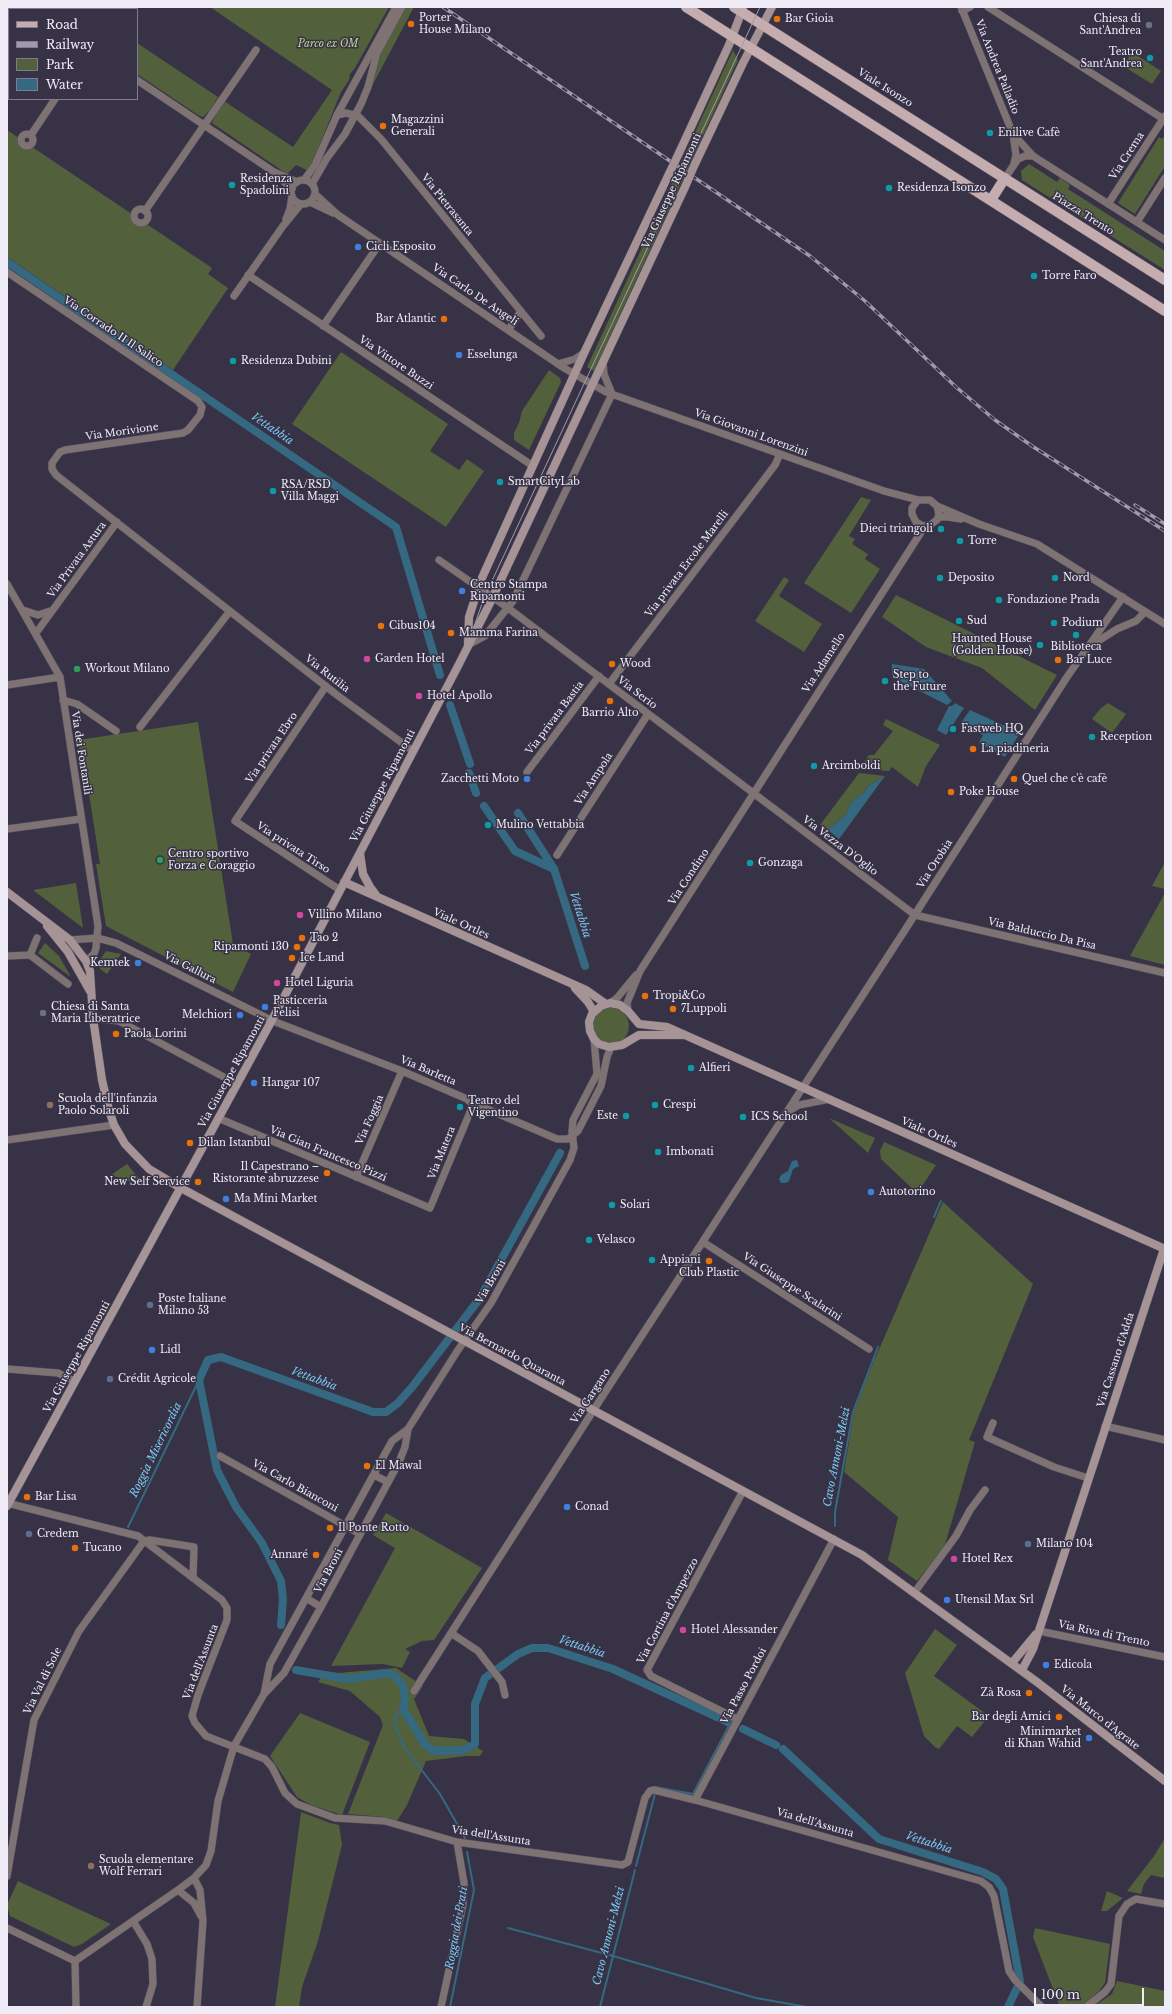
<!DOCTYPE html>
<html>
<head>
<meta charset="utf-8">
<style>
	body { margin:0 }
	#map { position:relative; width:1172px; height:2014px; overflow:hidden; background:#383246; font-family:"Libre Baskerville",serif }
	canvas { display:block }
	.frame { position:absolute; inset:0; border:8px solid #efecf8; pointer-events:none }
	.legend { position:absolute; left:8px; top:8px; width:130px; height:92px; box-sizing:border-box; background:#383246; border:1px solid #817c8d; margin:0; padding:5px 7px; list-style:none; font-size:12px; color:#efecf8 }
	.legend li { display:flex; align-items:center; gap:8px; height:20px }
	.legend b { width:20px; border:1px solid #817c8d }
	.scale { position:absolute; left:1034px; top:1988px; width:110px; height:18px; box-sizing:border-box; border:2px solid #efecf8; border-top:0; padding-left:5px; font-size:12px; line-height:14px; white-space:nowrap; color:#efecf8; -webkit-text-stroke:3px #383246; paint-order:stroke }
</style>
</head>
<body>
<div id="map">
<canvas width="1172" height="2014"></canvas>
<div class="frame"></div>
<ul class="legend">
<li><b style="height:5px;background:#c5acaf"></b>Road</li>
<li><b style="height:5px;background:#9f9baa"></b>Railway</li>
<li><b style="height:11px;background:#53603c"></b>Park</li>
<li><b style="height:11px;background:#346981"></b>Water</li>
</ul>
<div class="scale">100 m</div>
</div>
<script>
const context = document.querySelector('canvas').getContext('2d');
context.lineJoin = 'round';
function fill(path, color) { context.fillStyle = color; context.fill(path, 'evenodd'); }
const shape = rows => new Path2D(rows.map(r => 'M' + r).join(''));
function trace(path, color, width, dash) { context.strokeStyle = color; context.lineWidth = width; context.lineCap = dash ? 'butt' : 'round'; context.setLineDash(dash || []); context.stroke(path); }
function drawText(font, color, halo, rows, align = 'center') {
  context.font = font + ' "Libre Baskerville",serif'; context.lineWidth = 3; context.setLineDash([]); context.textBaseline = 'middle'; context.strokeStyle = halo; context.fillStyle = color; for (const [text, x, y, turn = 0] of rows) {
    context.save(); context.translate(x, y); context.rotate((+turn || 0) * Math.PI / 180); context.textAlign = isNaN(turn) ? turn : align; if (halo) context.strokeText(text, 0, 0); context.fillText(text, 0, 0); context.restore();
  }
}
fill(shape([
	[210,7,389,7,355,68,350,74,349,80,341,92,309,171,296,165,287,174,212,123,216,114,224,101,293,147,332,90],
	[406,7,414,7,372,86,382,50],
	[137,43,218,97,210,110,203,117,198,115,137,74],
	[733,50,738,60,594,371,587,367],
	[1132,52,1161,71,1152,84,1123,66],
	[7,130,212,268,208,274,228,288,173,370,7,257],
	[1165,135,1165,166,1135,214,1118,203,1159,137,1162,139],
	[1029,164,1057,182,1060,178,1070,185,1068,189,1165,251,1165,270,1022,180,1021,171],
	[341,352,448,424,430,451,459,470,467,459,484,471,446,527,292,424],
	[549,370,560,378,561,382,529,450,514,440,514,433,519,423,522,411],
	[861,497,871,500,849,536,855,539,852,544,868,554,865,559,880,569,851,613,804,583],
	[784,577,789,580,779,596,822,624,804,652,755,621],
	[896,595,1057,675,1035,710,982,668,926,647,882,617],
	[1108,703,1126,714,1112,733,1092,719,1101,708],
	[886,719,940,745,926,766,918,787,892,767,889,771,859,769,869,755,874,755,893,731,883,725],
	[198,722,233,944,251,954,233,992,106,926,96,864,100,864,89,794,86,794,78,740],
	[859,773,885,776,868,786,863,794,853,800,846,814,828,830,820,825],
	[1165,862,1165,889,1152,886],
	[76,883,83,928,33,890],
	[1165,893,1165,965,1130,956],
	[45,943,59,956,71,977,38,953],
	[106,951,121,954,107,974,100,969,99,961],
	'593 1026a18 18 0 1 1 36 0a18 18 0 1 1-36 0Z',
	[829,1118,875,1138,868,1153],
	[884,1142,936,1165,920,1189,927,1195,925,1196,920,1196,881,1159,880,1151],
	[127,1164,142,1182,140,1185,111,1175],
	[943,1202,1033,1284,969,1440,975,1442,944,1548,917,1581,888,1560,898,1517,844,1472,854,1412,871,1368],
	[386,1513,482,1568,434,1640,422,1641,405,1649,410,1652,402,1668,383,1664,331,1666,395,1548,373,1535],
	[935,1629,957,1645,934,1676,989,1716,972,1737,957,1726,939,1749,935,1747,924,1736,905,1673],
	[396,1668,423,1686,414,1699,429,1736,464,1739,483,1751,480,1756,466,1756,426,1761,407,1805,397,1821,384,1817,348,1814,383,1725,380,1717,350,1691,318,1682,325,1671,338,1673],
	[300,1713,370,1742,342,1815,311,1805,297,1797,270,1756],
	[301,1812,330,1823,339,1825,342,1845,318,1941,302,1987,299,2007,275,2007],
	[1165,1838,1164,1878,1151,1875,1144,1884,1141,1894,1127,1891,1154,1856],
	[18,1881,35,1889,111,1924,82,1944,74,1947,10,1916,7,1905],
	[1107,1891,1123,1898,1107,1911,1101,1911],
	[1035,1928,1110,1944,1105,1983,1099,1991,1081,2007,1060,2007,1033,1937],
	[1117,1981,1165,1991,1165,2007,1093,2007,1112,1994]
]), '#53603c');
fill(shape([
	[892,664,924,669,952,701,947,705,892,677],
	[955,703,964,708,946,735,937,730,949,706,952,706],
	[970,710,1020,733,1005,757,979,743,983,735,960,724],
	[885,776,839,839,828,830,846,814,853,800,863,794,868,786],
	[797,1160,799,1166,793,1169,789,1181,786,1183,781,1183,779,1179,781,1175,788,1171,792,1161]
]), '#346981');
trace(shape([
	[934,1217,941,1201],
	[835,1526,835,1512,853,1412,878,1347],
	[128,1527,199,1380],
	[403,1709,395,1716,396,1728,404,1747,440,1794,465,1838],
	[656,1787,693,1794,732,1720],
	[636,1866,655,1794],
	[508,1928,613,1956,756,1998,807,2007],
	[450,2007,474,1890,467,1852],
	[600,2007,635,1870]
]), '#346981', 2);
trace(shape([
	[7,262,396,527,440,675],
	[450,705,470,764],
	[469,773,476,793],
	[484,806,515,851,554,869,585,966],
	[518,813,554,869],
	[281,1625,283,1599,281,1581,262,1543,236,1507,217,1470,199,1380,208,1360,221,1357,373,1412,386,1412,398,1403,413,1386,480,1298,560,1153],
	[296,1670,348,1679,388,1673,396,1677,403,1686,405,1699,403,1709,425,1744,433,1751,463,1750,475,1744,475,1704,485,1678,518,1654,532,1648,548,1648,613,1669,728,1722],
	[743,1729,776,1745],
	[783,1749,879,1839,983,1872,996,1879,1003,1889,1020,1981],
	[1008,2007,1018,1986]
]), '#346981', 8);
const street = shape([
	[26,7,30,9],
	[961,7,1013,134,1016,155,1014,163],
	[988,7,1165,120],
	[115,9,116,7],
	[962,11,970,7],
	[137,80,274,172,297,182],
	[337,115,346,113,358,116,381,139,541,336],
	[1013,134,1033,156,1165,240],
	'21 140a6 6 0 1 1 12 0a6 6 0 1 1-12 0Z',
	[31,135,55,99],
	[276,174,292,189],
	[1005,178,1018,159,1025,156,1033,156],
	[304,180,315,165,337,115,396,7],
	'291 192a12 12 0 1 1 24 0a12 12 0 1 1-24 0Z',
	[312,184,327,158,345,134,361,104,368,87,377,53,402,7],
	[315,194,338,215,564,368,606,392,884,491,918,500,930,500,937,506,979,524,1037,544,1165,624],
	[310,202,333,213],
	[1108,204,1165,116],
	'134 216a7 7 0 1 1 14 0a7 7 0 1 1-14 0Z',
	[145,211,256,50],
	[286,219,290,209,292,196],
	[1137,222,1165,178],
	[7,272,198,401,202,407,200,415,188,430,183,433,65,450,60,452,52,463,52,469,56,475,337,695,413,751],
	[248,275,533,466],
	[234,296,283,226,301,204],
	[323,326,380,243],
	[509,329,521,311],
	[603,362,604,374,612,394],
	[558,364,575,359,584,353],
	[918,500,912,508,912,514,916,522,923,526,930,525,937,520,939,515,937,506],
	[938,517,948,517,961,519],
	[439,560,508,608,915,915,1165,973],
	[7,584,60,677,98,926,96,948,94,954,86,961],
	[23,610,38,615,50,611],
	[36,633,117,522],
	[468,645,485,636,513,601,612,394],
	[1092,645,1117,629,1136,621,1145,612],
	[609,684,775,465,780,454],
	[7,685,60,677],
	[326,686,235,821,340,890],
	[63,700,77,704,116,731],
	[140,727,230,611],
	[527,772,599,676],
	[7,829,81,819],
	[557,855,648,714],
	[70,940,97,938,116,943,273,1021,402,1071,467,1099,473,1105,480,1106,557,1139,568,1139,578,1131,601,1086,607,1057,611,1047],
	[30,955,68,984],
	[30,955,37,938],
	[7,956,30,955],
	[610,1003,617,998,636,975],
	[628,1011,627,1003,640,971,925,526],
	[93,1018,119,1021,237,1084],
	[789,1111,799,1105,830,1099],
	[218,1118,430,1208,473,1105],
	[7,1140,114,1125],
	[356,1177,402,1071],
	[703,1242,869,1349],
	[7,1369,58,1373,74,1381],
	[993,1423,987,1437,1054,1467,1088,1478],
	[1105,1426,1165,1440],
	[220,1456,360,1534],
	[374,1475,388,1482],
	[7,1503,138,1536,222,1600,227,1608,227,1620,198,1695,192,1716,195,1723,206,1736,265,1759,272,1767,285,1793,297,1804,335,1818,385,1821,457,1842,622,1865,628,1862,645,1798,650,1791,654,1790,695,1800,981,1881,989,1887,994,1896,1009,1971,1015,1980,1042,2007],
	[144,1541,150,1540,194,1547,193,1578],
	[914,1593,956,1536,970,1510,985,1490],
	[306,1598,321,1607],
	[1039,1631,1165,1657],
	[451,1633,478,1651,502,1682,505,1695],
	[414,1691,600,1400,905,930,1067,677,1123,597],
	[264,1694,270,1664,392,1441,408,1429,458,1350,491,1303,570,1160,574,1148,572,1131,573,1120,597,1074,594,1039],
	[737,1719,651,1676,647,1670,743,1491],
	[695,1800,834,1539],
	[7,1876,34,1720,79,1631,144,1541],
	[194,1878,200,1890,203,1921,197,2007],
	[178,1890,194,1903,201,1916],
	[133,1921,147,1944,152,1959,153,1984,146,2007],
	[7,1928,75,1961],
	[75,1961,178,1890,194,1878,206,1865,211,1851,218,1801,234,1746,264,1694,284,1673,321,1607,399,1462,405,1447,408,1429],
	[75,1961,76,2007],
	[441,2007,463,1905,464,1883,457,1842],
	[1086,2007,1105,1992,1111,1984,1119,1916,1127,1904,1136,1899,1165,1904]
]);
const secondary = shape([
	[679,153,729,45,743,8],
	[695,164,743,63,772,7],
	[468,644,469,617,481,580,585,351,668,176],
	[360,853,363,874,370,887,376,895],
	[344,882,586,990,606,1004],
	[7,892,70,940,86,961,90,971,93,1018,102,1080,109,1110,114,1125,125,1144,149,1169,179,1187,862,1555,1037,1682,1165,1781],
	[47,926,68,952,90,991],
	[575,988,588,1002,594,1012],
	[685,1035,639,1035,622,1045,609,1047,599,1044,594,1039,590,1031,589,1022,592,1014,601,1006,610,1003,620,1005,628,1011,639,1024,667,1027,685,1035,1165,1249],
	[7,1506,272,1020,457,668,490,603,685,187],
	[1012,1663,1036,1634],
	[1022,1670,1033,1649,1164,1249]
]);
const primary = shape([
	[686,7,1165,311],
	[734,7,1165,280],
	[991,200,1005,178]
]);
trace(street, '#555062', 8);
trace(secondary, '#555062', 9);
trace(primary, '#555062', 11);
trace(street, '#7e7273', 7);
trace(secondary, '#a69395', 8);
trace(primary, '#c5acaf', 10);
trace(shape([
	[7,1510,273,1021,462,661,484,598,760,7]
]), '#9f9baa', 1);
const rail = shape([
	[443,7,810,256,865,301,956,387,995,420,1032,446,1165,531],
	[1135,505,1165,524]
]);
trace(rail, '#9f9baa', 3.5);
trace(rail, '#383246', 2, [6]);
const secondaryBridge = shape([
	[668,176,679,153],
	[685,187,695,164]
]);
trace(secondaryBridge, '#555062', 9, []);
trace(secondaryBridge, '#a69395', 8);
for (const [x, y, r, color] of [
	[777,19,4,"#e8710a"],
	[411,24,4,"#e8710a"],
	[1149,25,4,"#6b7280"],
	[1150,58,4,"#0f9aa8"],
	[383,126,4,"#e8710a"],
	[990,133,4,"#0f9aa8"],
	[232,185,4,"#0f9aa8"],
	[889,188,4,"#0f9aa8"],
	[358,247,4,"#3f7fe0"],
	[1034,276,4,"#0f9aa8"],
	[444,319,4,"#e8710a"],
	[459,355,4,"#3f7fe0"],
	[233,361,4,"#0f9aa8"],
	[500,482,4,"#0f9aa8"],
	[273,491,4,"#0f9aa8"],
	[941,529,4,"#0f9aa8"],
	[960,541,4,"#0f9aa8"],
	[940,578,4,"#0f9aa8"],
	[1055,578,4,"#0f9aa8"],
	[462,591,4,"#3f7fe0"],
	[999,600,4,"#0f9aa8"],
	[959,621,4,"#0f9aa8"],
	[1054,623,4,"#0f9aa8"],
	[381,626,4,"#e8710a"],
	[451,633,4,"#e8710a"],
	[1076,635,4,"#0f9aa8"],
	[1040,645,4,"#0f9aa8"],
	[367,659,4,"#d1479c"],
	[1058,660,4,"#e8710a"],
	[612,664,4,"#e8710a"],
	[77,669,4,"#2e9e5b"],
	[885,681,4,"#0f9aa8"],
	[419,696,4,"#d1479c"],
	[610,701,4,"#e8710a"],
	[953,729,4,"#0f9aa8"],
	[1092,737,4,"#0f9aa8"],
	[973,749,4,"#e8710a"],
	[814,766,4,"#0f9aa8"],
	[527,779,4,"#3f7fe0"],
	[1014,779,4,"#e8710a"],
	[951,792,4,"#e8710a"],
	[488,825,4,"#0f9aa8"],
	[160,860,4,"#2e9e5b"],
	[750,863,4,"#0f9aa8"],
	[300,915,4,"#d1479c"],
	[302,938,4,"#e8710a"],
	[297,947,4,"#e8710a"],
	[292,958,4,"#e8710a"],
	[138,963,4,"#3f7fe0"],
	[277,983,4,"#d1479c"],
	[645,996,4,"#e8710a"],
	[265,1007,4,"#3f7fe0"],
	[673,1009,4,"#e8710a"],
	[43,1013,4,"#6b7280"],
	[240,1015,4,"#3f7fe0"],
	[116,1034,4,"#e8710a"],
	[691,1068,4,"#0f9aa8"],
	[254,1083,4,"#3f7fe0"],
	[50,1105,4,"#8d6e63"],
	[655,1105,4,"#0f9aa8"],
	[460,1107,4,"#0f9aa8"],
	[626,1116,4,"#0f9aa8"],
	[743,1117,4,"#0f9aa8"],
	[190,1143,4,"#e8710a"],
	[658,1152,4,"#0f9aa8"],
	[327,1173,4,"#e8710a"],
	[198,1182,4,"#e8710a"],
	[871,1192,4,"#3f7fe0"],
	[226,1199,4,"#3f7fe0"],
	[612,1205,4,"#0f9aa8"],
	[589,1240,4,"#0f9aa8"],
	[652,1260,4,"#0f9aa8"],
	[709,1261,4,"#e8710a"],
	[150,1305,4,"#5c6f8a"],
	[152,1350,4,"#3f7fe0"],
	[110,1379,4,"#5c6f8a"],
	[367,1466,4,"#e8710a"],
	[27,1497,4,"#e8710a"],
	[567,1507,4,"#3f7fe0"],
	[330,1528,4,"#e8710a"],
	[29,1534,4,"#5c6f8a"],
	[1028,1544,4,"#5c6f8a"],
	[75,1548,4,"#e8710a"],
	[316,1555,4,"#e8710a"],
	[954,1559,4,"#d1479c"],
	[947,1600,4,"#3f7fe0"],
	[683,1630,4,"#d1479c"],
	[1046,1665,4,"#3f7fe0"],
	[1029,1693,4,"#e8710a"],
	[1059,1717,4,"#e8710a"],
	[1089,1738,4,"#3f7fe0"],
	[91,1866,4,"#8d6e63"]
]) { const dot = new Path2D(); dot.arc(x, y, r, 0, 2 * Math.PI); context.fillStyle = color; context.fill(dot); trace(dot, '#383246', 1.5); }
drawText('10px', '#efecf8', '#383246', [
	["Porter",419,18],
	["House Milano",419,30],
	["Bar Gioia",785,19],
	["Chiesa di",1141,19,"right"],
	["Sant'Andrea",1141,31,"right"],
	["Teatro",1142,52,"right"],
	["Sant'Andrea",1142,64,"right"],
	["Magazzini",391,120],
	["Generali",391,132],
	["Enilive Cafè",998,133],
	["Residenza",240,179],
	["Spadolini",240,191],
	["Residenza Isonzo",897,188],
	["Cicli Esposito",366,247],
	["Torre Faro",1042,276],
	["Bar Atlantic",436,319,"right"],
	["Esselunga",467,355],
	["Residenza Dubini",241,361],
	["SmartCityLab",508,482],
	["RSA/RSD",281,485],
	["Villa Maggi",281,497],
	["Dieci triangoli",933,529,"right"],
	["Torre",968,541],
	["Deposito",948,578],
	["Nord",1063,578],
	["Centro Stampa",470,585],
	["Ripamonti",470,597],
	["Fondazione Prada",1007,600],
	["Sud",967,621],
	["Podium",1062,623],
	["Cibus104",389,626],
	["Mamma Farina",459,633],
	["Haunted House",1032,639,"right"],
	["(Golden House)",1032,651,"right"],
	["Biblioteca",1076,647,"center"],
	["Garden Hotel",375,659],
	["Bar Luce",1066,660],
	["Wood",620,664],
	["Workout Milano",85,669],
	["Step to",893,675],
	["the Future",893,687],
	["Hotel Apollo",427,696],
	["Barrio Alto",610,713,"center"],
	["Fastweb HQ",961,729],
	["Reception",1100,737],
	["La piadineria",981,749],
	["Arcimboldi",822,766],
	["Zacchetti Moto",519,779,"right"],
	["Quel che c'è cafè",1022,779],
	["Poke House",959,792],
	["Mulino Vettabbia",496,825],
	["Centro sportivo",168,854],
	["Forza e Coraggio",168,866],
	["Gonzaga",758,863],
	["Villino Milano",308,915],
	["Tao 2",310,938],
	["Ripamonti 130",289,947,"right"],
	["Ice Land",300,958],
	["Kemtek",130,963,"right"],
	["Hotel Liguria",285,983],
	["Tropi&Co",653,996],
	["Pasticceria",273,1001],
	["Felisi",273,1013],
	["Chiesa di Santa",51,1007],
	["Maria Liberatrice",51,1019],
	["7Luppoli",681,1009],
	["Melchiori",232,1015,"right"],
	["Paola Lorini",124,1034],
	["Alfieri",699,1068],
	["Hangar 107",262,1083],
	["Scuola dell'infanzia",58,1099],
	["Paolo Solaroli",58,1111],
	["Teatro del",468,1101],
	["Vigentino",468,1113],
	["Crespi",663,1105],
	["Este",618,1116,"right"],
	["ICS School",751,1117],
	["Dilan Istanbul",198,1143],
	["Imbonati",666,1152],
	["Il Capestrano –",319,1167,"right"],
	["Ristorante abruzzese",319,1179,"right"],
	["New Self Service",190,1182,"right"],
	["Autotorino",879,1192],
	["Ma Mini Market",234,1199],
	["Solari",620,1205],
	["Velasco",597,1240],
	["Appiani",660,1260],
	["Club Plastic",709,1273,"center"],
	["Poste Italiane",158,1299],
	["Milano 53",158,1311],
	["Lidl",160,1350],
	["Crédit Agricole",118,1379],
	["El Mawal",375,1466],
	["Bar Lisa",35,1497],
	["Conad",575,1507],
	["Il Ponte Rotto",338,1528],
	["Credem",37,1534],
	["Milano 104",1036,1544],
	["Tucano",83,1548],
	["Annaré",308,1555,"right"],
	["Hotel Rex",962,1559],
	["Utensil Max Srl",955,1600],
	["Hotel Alessander",691,1630],
	["Edicola",1054,1665],
	["Zà Rosa",1021,1693,"right"],
	["Bar degli Amici",1051,1717,"right"],
	["Minimarket",1081,1732,"right"],
	["di Khan Wahid",1081,1744,"right"],
	["Scuola elementare",99,1860],
	["Wolf Ferrari",99,1872]
], 'left');
drawText('italic 10px', '#c0da92', '#383246', [
	["Parco ex OM",328,44]
]);
drawText('10px', '#efecf8', '#383246', [
	["Via Andrea Palladio",997,67,68],
	["Viale Isonzo",885,88,32],
	["Via Crema",1127,156,-57],
	["Via Giuseppe Ripamonti",672,191,-65],
	["Via Pietrasanta",447,205,51],
	["Piazza Trento",1083,214,32],
	["Via Carlo De Angeli",475,295,34],
	["Via Corrado II Il Salico",113,332,34],
	["Via Vittore Buzzi",396,363,34],
	["Via Morivione",122,432,-8],
	["Via Giovanni Lorenzini",751,433,20],
	["Via Privata Astura",77,560,-54],
	["Via privata Ercole Marelli",687,564,-53],
	["Via Adamello",824,663,-57],
	["Via Rutilia",327,674,38],
	["Via Serio",637,693,37],
	["Via privata Bastia",555,718,-53],
	["Via privata Ebro",272,748,-56],
	["Via dei Fontanili",81,753,81],
	["Via Ampola",594,779,-57],
	["Via Giuseppe Ripamonti",383,786,-62],
	["Via Vezza D'Oglio",840,846,37],
	["Via privata Tirso",293,848,33],
	["Via Orobia",935,864,-57],
	["Via Condino",689,877,-57],
	["Viale Ortles",461,924,24],
	["Via Balduccio Da Pisa",1042,934,13],
	["Via Gallura",190,968,27],
	["Via Barletta",428,1071,23],
	["Via Giuseppe Ripamonti",232,1072,-61],
	["Via Foggia",370,1120,-66],
	["Viale Ortles",929,1133,24],
	["Via Matera",442,1153,-68],
	["Via Gian Francesco Pizzi",328,1154,23],
	["Via Broni",491,1282,-60],
	["Via Giuseppe Scalarini",792,1287,33],
	["Via Bernardo Quaranta",512,1355,28],
	["Via Giuseppe Ripamonti",77,1357,-61],
	["Via Cassano d'Adda",1116,1360,-72],
	["Via Gargano",591,1396,-57],
	["Via Carlo Bianconi",295,1486,29],
	["Via Broni",329,1571,-62],
	["Via Cortina d'Ampezzo",668,1611,-62],
	["Via Riva di Trento",1104,1634,12],
	["Via dell'Assunta",201,1662,-69],
	["Via Val di Sole",43,1681,-64],
	["Via Passo Pordoi",744,1686,-62],
	["Via Marco d'Agrate",1100,1718,38],
	["Via dell'Assunta",815,1823,16],
	["Via dell'Assunta",491,1836,9]
]);
drawText('italic 11px', '#79ccf3', '#383246', [
	["Vettabbia",272,429,34],
	["Vettabbia",580,915,72],
	["Vettabbia",314,1379,20],
	["Roggia Misericordia",156,1450,-64],
	["Cavo Annoni-Melzi",837,1457,-79],
	["Vettabbia",582,1647,18],
	["Vettabbia",929,1843,18],
	["Roggia dei Prati",457,1928,-80],
	["Cavo Annoni-Melzi",609,1936,-76]
]);
</script>
</body>
</html>
